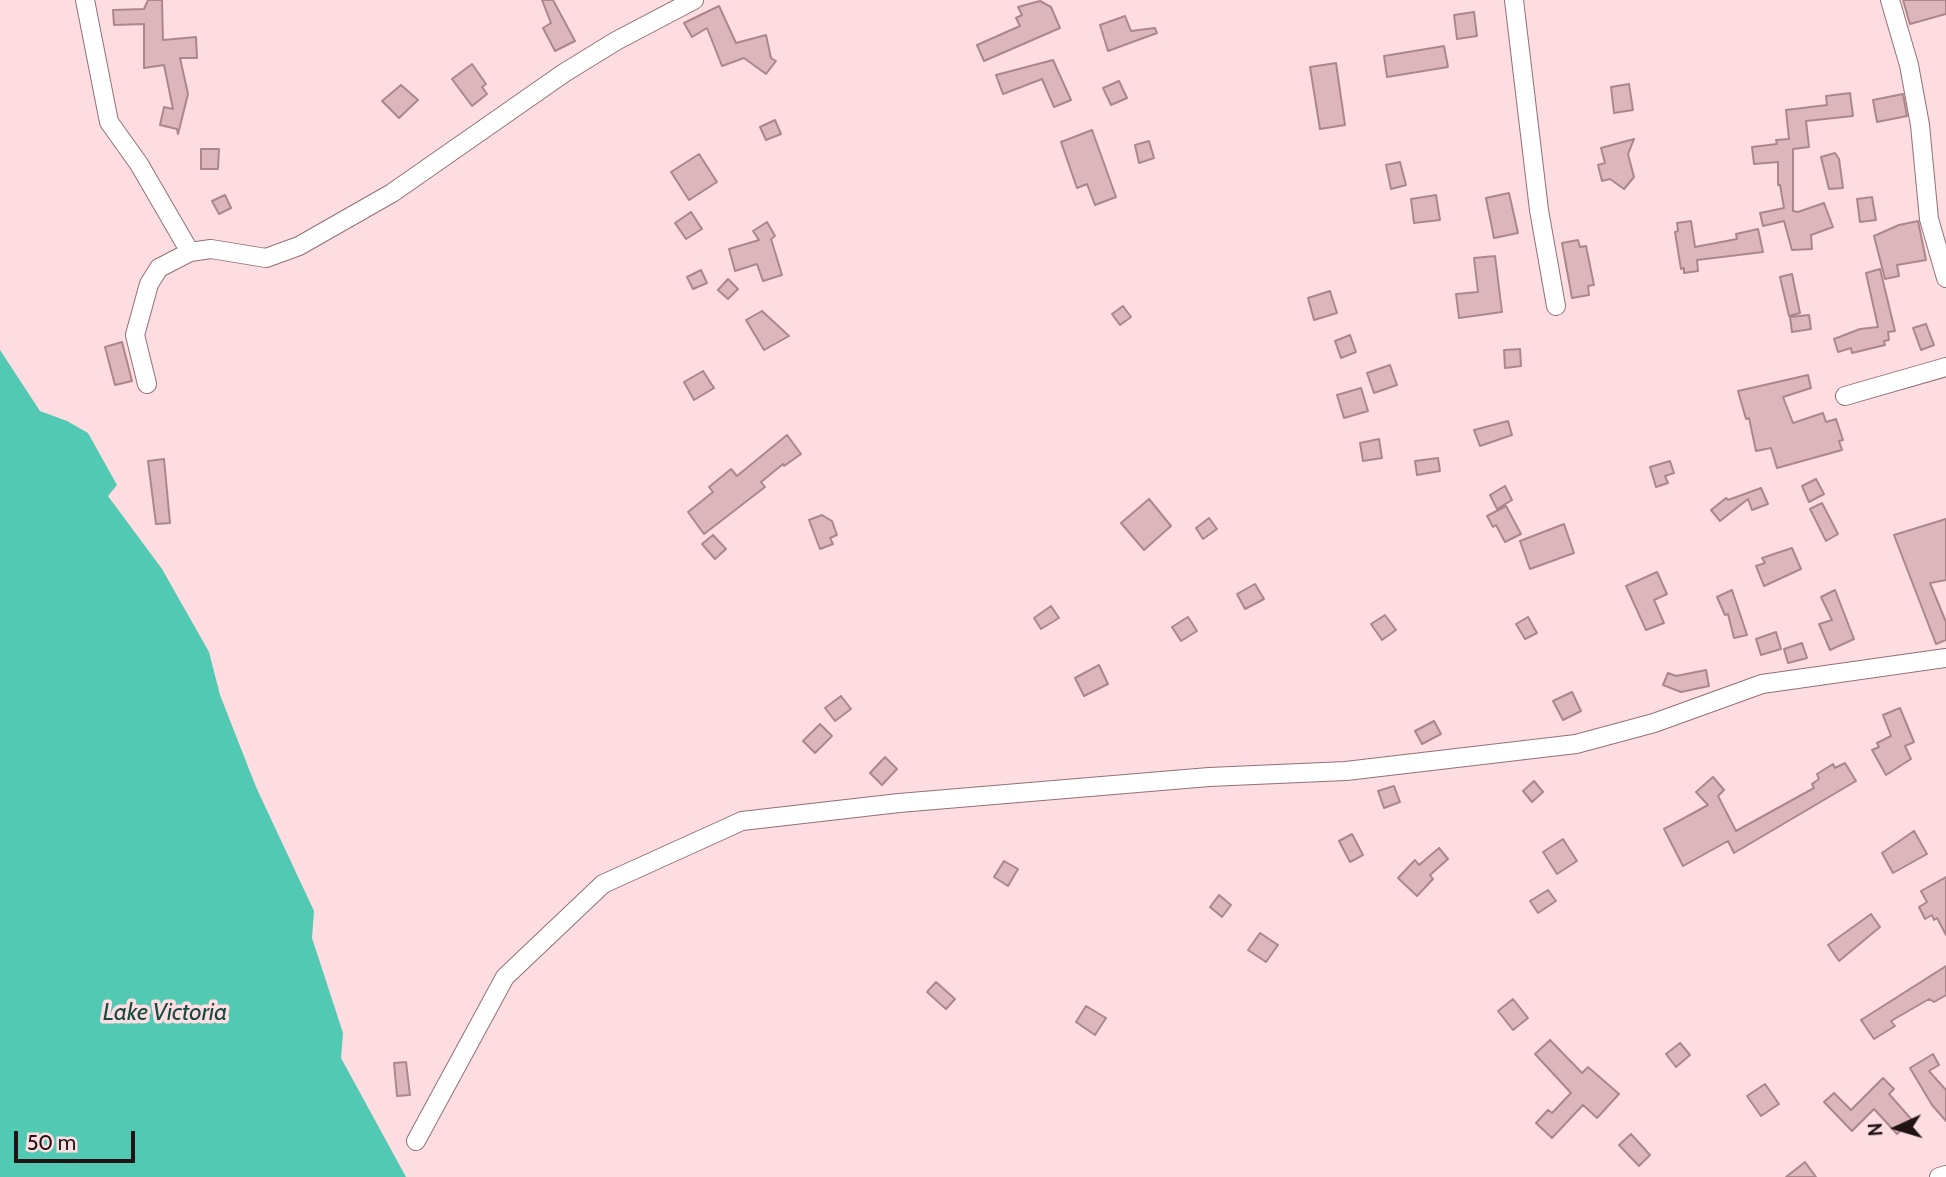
<!DOCTYPE html>
<html>
<head>
<meta charset="utf-8">
<style>
	body { margin:0 }
	#map { position:relative; width:1946px; height:1177px; overflow:hidden; background:#fddde1; font-family:Cabin,sans-serif }
	canvas { display:block }
	.north { position:absolute; left:1862px; top:1093px; width:70px; height:70px; -webkit-text-stroke:5px #fddde1; paint-order:stroke; rotate:266deg; font-size:19px; font-weight:700; line-height:28px; text-align:center; color:#201314 }
	.north::after { content:''; display:block; margin:auto; width:24px; height:32px; background:#201314; clip-path:polygon(50% 0,100% 100%,50% 72%,0 100%) }
	.scale { position:absolute; left:14px; top:1131px; width:121px; height:32px; box-sizing:border-box; border:4px solid #201314; border-top:0; padding-left:9px; font-size:21px; line-height:24px; white-space:nowrap; color:#201314; -webkit-text-stroke:5px #fddde1; paint-order:stroke }
</style>
</head>
<body>
<div id="map">
<canvas width="1946" height="1177"></canvas>
<div class="north">N</div>
<div class="scale">50 m</div>
</div>
<script>
const context = document.querySelector('canvas').getContext('2d');
context.lineJoin = 'round';
function fill(path, color) { context.fillStyle = color; context.fill(path, 'evenodd'); }
const shape = rows => new Path2D(rows.map(r => 'M' + r).join(''));
function trace(path, color, width, dash) { context.strokeStyle = color; context.lineWidth = width; context.lineCap = dash ? 'butt' : 'round'; context.setLineDash(dash || []); context.stroke(path); }
function drawText(font, color, halo, rows, align = 'center') {
  context.font = font + ' Cabin,sans-serif'; context.lineWidth = 7; context.setLineDash([]); context.textBaseline = 'middle'; context.strokeStyle = halo; context.fillStyle = color; for (const [text, x, y, turn = 0] of rows) {
    context.save(); context.translate(x, y); context.rotate((+turn || 0) * Math.PI / 180); context.textAlign = isNaN(turn) ? turn : align; if (halo) context.strokeText(text, 0, 0); context.fillText(text, 0, 0); context.restore();
  }
}
fill(shape([
	[0,350,40,411,67,421,88,433,117,485,108,496,162,569,209,652,220,695,256,787,314,911,312,938,343,1033,341,1058,406,1177,0,1177]
]), '#52c9b2');
const building = shape([
	[148,0,162,0,163,40,196,37,197,58,180,58,188,94,178,134,177,129,160,125,164,107,173,109,164,65,144,68,144,24,114,25,113,10,144,9,148,0],
	[542,0,553,0,575,41,555,51,543,28,551,23,542,0],
	[1903,0,1946,0,1946,14,1910,24,1903,0],
	[1040,1,1051,7,1060,28,984,61,977,45,1020,26,1016,18,1022,15,1018,7,1040,1],
	[719,6,736,43,766,35,771,58,776,61,766,74,744,58,722,66,707,28,692,37,684,23,719,6],
	[1474,12,1477,36,1457,39,1454,15,1474,12],
	[1125,16,1131,31,1155,28,1157,33,1108,51,1100,25,1125,16],
	[1444,46,1448,67,1387,77,1384,56,1444,46],
	[1053,60,1071,100,1054,107,1042,79,1003,94,996,75,1053,60],
	[1336,63,1345,125,1320,129,1310,67,1336,63],
	[472,64,486,84,482,87,487,94,472,106,452,79,472,64],
	[1119,81,1127,98,1111,105,1103,88,1119,81],
	[1629,84,1633,110,1614,113,1611,87,1629,84],
	[401,85,418,100,399,118,382,101,401,85],
	[1850,93,1853,116,1806,121,1809,147,1793,149,1793,211,1798,212,1824,203,1833,227,1811,235,1812,249,1792,250,1784,221,1763,226,1760,213,1784,208,1780,185,1778,185,1778,162,1754,164,1752,147,1777,144,1776,140,1789,139,1786,110,1827,105,1826,96,1850,93],
	[1903,94,1907,116,1877,122,1873,100,1903,94],
	[775,120,781,134,766,140,760,127,775,120],
	[1092,130,1116,197,1095,205,1087,184,1077,188,1061,142,1092,130],
	[1634,139,1628,154,1634,177,1624,189,1610,179,1602,181,1598,165,1605,163,1601,148,1634,139],
	[1149,141,1154,158,1139,163,1135,145,1149,141],
	[201,149,219,149,218,169,201,169,201,149],
	[1835,153,1839,159,1843,188,1829,189,1821,157,1835,153],
	[699,154,717,182,689,200,671,172,699,154],
	[1400,162,1406,185,1391,189,1386,165,1400,162],
	[1509,193,1518,233,1494,238,1486,198,1509,193],
	[225,195,231,208,219,214,212,201,225,195],
	[1436,195,1440,220,1414,223,1411,199,1436,195],
	[1872,197,1876,220,1860,222,1857,199,1872,197],
	[691,212,702,229,686,239,675,223,691,212],
	[1691,221,1695,247,1737,239,1736,234,1758,229,1763,252,1697,260,1698,271,1684,273,1684,268,1681,269,1675,232,1678,231,1677,223,1691,221],
	[1918,221,1926,260,1897,265,1899,276,1885,279,1874,236,1899,225,1918,221],
	[767,222,775,236,771,239,782,275,763,281,757,264,735,271,729,249,759,240,753,231,767,222],
	[1578,240,1580,247,1586,246,1594,285,1588,286,1589,295,1572,298,1562,243,1578,240],
	[1495,256,1502,312,1459,318,1456,294,1478,292,1474,258,1495,256],
	[1880,269,1895,331,1888,332,1889,340,1884,341,1885,345,1852,353,1851,348,1838,352,1834,339,1860,329,1878,327,1866,273,1880,269],
	[701,270,707,283,693,289,687,277,701,270],
	[1792,274,1800,313,1789,316,1780,277,1792,274],
	[728,279,738,289,728,299,718,290,728,279],
	[1330,291,1337,313,1314,320,1308,298,1330,291],
	[1123,306,1131,317,1120,325,1112,314,1123,306],
	[762,311,789,336,764,350,746,320,762,311],
	[1809,315,1811,329,1792,332,1790,317,1809,315],
	[1926,324,1934,345,1921,350,1913,328,1926,324],
	[1350,335,1356,352,1341,358,1335,341,1350,335],
	[122,342,132,381,115,385,105,347,122,342],
	[1520,349,1521,366,1505,368,1504,350,1520,349],
	[1390,365,1397,385,1374,393,1367,373,1390,365],
	[703,371,714,388,694,400,684,382,703,371],
	[1808,375,1811,388,1783,397,1793,423,1823,413,1826,422,1836,419,1843,440,1839,441,1842,450,1777,468,1771,448,1756,451,1749,418,1746,419,1738,391,1808,375],
	[1361,388,1368,411,1344,418,1337,395,1361,388],
	[1508,421,1512,435,1480,446,1474,430,1508,421],
	[787,435,801,454,784,466,783,464,761,482,765,487,704,534,688,512,713,492,709,487,731,469,737,476,787,435],
	[1379,439,1382,458,1363,461,1360,443,1379,439],
	[1438,458,1440,471,1417,475,1415,461,1438,458],
	[164,459,170,523,156,524,148,461,164,459],
	[1670,461,1674,473,1665,476,1668,483,1656,487,1650,467,1670,461],
	[1816,479,1824,494,1809,502,1802,486,1816,479],
	[1505,486,1512,500,1497,509,1490,495,1505,486],
	[1761,488,1768,504,1752,510,1748,499,1720,521,1711,510,1726,498,1728,500,1761,488],
	[1149,499,1171,526,1144,550,1121,523,1149,499],
	[1822,503,1838,534,1826,541,1810,509,1822,503],
	[1506,506,1521,534,1505,542,1496,525,1493,527,1487,516,1506,506],
	[822,515,832,521,837,535,830,538,833,544,820,549,809,520,822,515],
	[1209,518,1217,529,1203,539,1196,528,1209,518],
	[1946,519,1946,580,1930,583,1946,622,1946,640,1936,644,1894,535,1946,519],
	[1564,524,1574,553,1530,569,1520,541,1564,524],
	[713,535,726,549,715,559,702,544,713,535],
	[1792,548,1801,569,1764,586,1756,566,1765,563,1762,558,1792,548],
	[1657,572,1667,594,1654,600,1664,623,1646,630,1626,586,1657,572],
	[1255,584,1264,599,1245,609,1237,594,1255,584],
	[1732,590,1747,635,1734,638,1728,614,1725,615,1717,597,1732,590],
	[1835,590,1854,639,1830,650,1819,624,1832,620,1821,597,1835,590],
	[1051,606,1059,618,1041,629,1034,618,1051,606],
	[1385,615,1396,630,1382,640,1371,624,1385,615],
	[1188,617,1197,631,1181,641,1172,627,1188,617],
	[1528,617,1537,633,1525,639,1516,624,1528,617],
	[1776,632,1781,649,1761,655,1756,639,1776,632],
	[1802,643,1807,658,1788,663,1784,649,1802,643],
	[1099,665,1108,684,1084,696,1075,678,1099,665],
	[1706,670,1709,686,1681,692,1663,685,1668,673,1676,676,1706,670],
	[1572,692,1581,711,1563,720,1553,701,1572,692],
	[841,696,851,709,835,721,825,708,841,696],
	[1900,708,1914,742,1905,746,1911,759,1886,775,1872,750,1879,747,1877,743,1891,736,1883,715,1900,708],
	[1434,721,1441,734,1422,744,1415,731,1434,721],
	[820,724,832,736,815,753,803,741,820,724],
	[885,757,897,769,882,785,870,773,885,757],
	[1845,763,1856,781,1734,853,1728,841,1683,866,1664,829,1708,805,1696,792,1713,777,1724,790,1718,796,1736,831,1814,788,1812,784,1819,779,1817,774,1833,764,1835,768,1845,763],
	[1534,781,1543,792,1532,802,1523,791,1534,781],
	[1394,786,1400,802,1384,808,1378,791,1394,786],
	[1914,831,1927,854,1893,873,1882,853,1914,831],
	[1352,834,1363,855,1350,862,1339,841,1352,834],
	[1563,839,1577,861,1557,874,1543,852,1563,839],
	[1439,848,1448,859,1430,875,1433,879,1417,896,1398,878,1415,860,1419,865,1439,848],
	[1004,861,1018,869,1008,886,994,877,1004,861],
	[1946,877,1946,935,1937,918,1934,920,1932,915,1925,919,1919,907,1927,902,1921,891,1946,877],
	[1548,890,1556,901,1538,913,1530,901,1548,890],
	[1219,895,1231,905,1222,917,1210,907,1219,895],
	[1871,914,1880,927,1839,961,1828,945,1871,914],
	[1260,933,1278,945,1266,962,1248,950,1260,933],
	[1946,966,1946,995,1934,1002,1929,999,1891,1021,1895,1026,1874,1039,1861,1020,1946,966],
	[936,982,955,999,946,1009,927,992,936,982],
	[1513,999,1528,1018,1513,1030,1498,1011,1513,999],
	[1086,1006,1106,1018,1095,1035,1076,1022,1086,1006],
	[1550,1040,1582,1073,1588,1067,1619,1094,1597,1118,1583,1105,1552,1138,1536,1123,1548,1110,1552,1113,1571,1093,1535,1054,1550,1040],
	[1680,1043,1690,1055,1676,1067,1666,1054,1680,1043],
	[1933,1054,1939,1065,1929,1071,1946,1090,1946,1121,1932,1105,1910,1068,1933,1054],
	[406,1062,410,1095,397,1096,394,1063,406,1062],
	[1883,1078,1894,1089,1889,1094,1912,1120,1897,1134,1874,1109,1852,1131,1824,1102,1834,1093,1851,1110,1883,1078],
	[1765,1084,1779,1104,1761,1116,1747,1096,1765,1084],
	[1631,1134,1650,1155,1639,1166,1619,1145,1631,1134],
	[1805,1162,1816,1177,1786,1177,1805,1162]
]);
fill(building, '#ddb6bb');
trace(building, '#ab878b', 2);
const minor = shape([
	[85,0,109,122,139,164,190,252],
	[1514,0,1539,210,1556,306],
	[1890,0,1909,65,1920,125,1929,219,1946,278],
	[147,384,135,335,149,284,159,268,190,252,211,249,266,258,299,246,392,193,564,73,616,41,694,0],
	[1845,396,1946,367],
	[416,1141,505,977,603,884,742,821,899,803,1209,777,1346,771,1576,744,1654,723,1762,684,1946,658],
	[1939,1177,1946,1175]
]);
trace(minor, '#937075', 20);
trace(minor, '#fff', 18);
drawText('italic 24px', '#16493f', '#fddde1', [
	["Lake Victoria",165,1013]
]);
</script>
</body>
</html>
